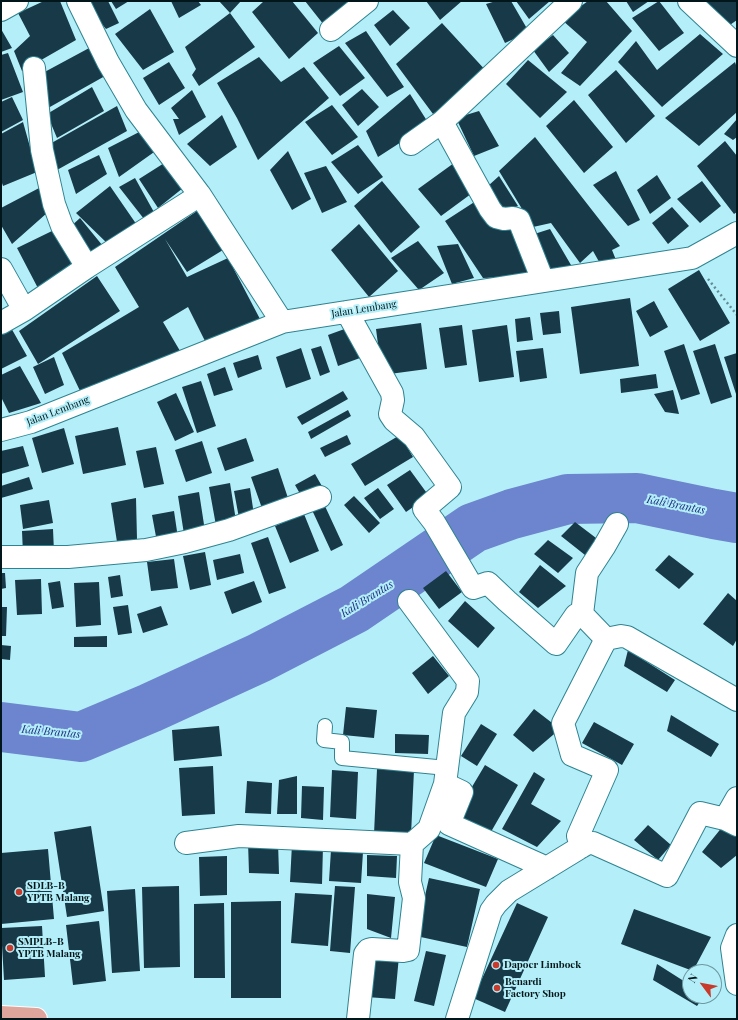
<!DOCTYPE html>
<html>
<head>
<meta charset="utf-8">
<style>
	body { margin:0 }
	#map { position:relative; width:738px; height:1020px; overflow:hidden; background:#b4eff9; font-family:"Playfair Display",serif }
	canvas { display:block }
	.frame { position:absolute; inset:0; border:2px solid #01161a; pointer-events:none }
	.north { position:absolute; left:682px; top:964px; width:40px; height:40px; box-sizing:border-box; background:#b4eff9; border:1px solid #6c98a0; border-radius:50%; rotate:302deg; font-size:11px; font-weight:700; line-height:16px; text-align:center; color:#01161a }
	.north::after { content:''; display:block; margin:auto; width:14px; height:18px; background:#c73a2c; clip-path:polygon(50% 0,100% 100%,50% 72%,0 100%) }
</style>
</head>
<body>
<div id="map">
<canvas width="738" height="1020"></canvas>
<div class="frame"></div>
<div class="north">N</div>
</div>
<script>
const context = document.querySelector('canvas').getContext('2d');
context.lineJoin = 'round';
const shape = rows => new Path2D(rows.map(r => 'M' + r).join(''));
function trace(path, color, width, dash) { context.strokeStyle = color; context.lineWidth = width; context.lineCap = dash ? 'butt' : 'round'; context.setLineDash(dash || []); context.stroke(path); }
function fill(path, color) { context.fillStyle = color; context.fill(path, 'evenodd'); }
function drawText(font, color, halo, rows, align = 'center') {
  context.font = font + ' "Playfair Display",serif'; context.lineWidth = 4; context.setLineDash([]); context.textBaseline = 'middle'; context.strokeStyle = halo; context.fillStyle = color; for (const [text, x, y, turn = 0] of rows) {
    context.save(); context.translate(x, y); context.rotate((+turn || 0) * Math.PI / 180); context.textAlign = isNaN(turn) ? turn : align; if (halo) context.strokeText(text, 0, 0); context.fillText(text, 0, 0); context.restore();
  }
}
trace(shape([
	[1,727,81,737,150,708,259,658,354,609,473,528,512,514,568,499,637,498,714,514,737,518]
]), '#6d85ce', 50);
fill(shape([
	[44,1,60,1,76,40,22,71,14,51,30,36,18,13],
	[83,1,108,1,119,23,106,29],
	[111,1,129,1,116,9],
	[171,1,198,1,201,5,179,18],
	[219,1,241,1,230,13],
	[264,1,292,1,318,33,289,59,252,12],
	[305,1,350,1,324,25],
	[426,1,462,1,440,20],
	[496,1,511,1,529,32,505,43,486,4],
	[516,1,550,1,529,19],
	[588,1,606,1,632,31,580,86,561,73,587,42,562,20],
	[626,1,649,1,633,12],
	[659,1,684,33,659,51,632,18],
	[698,1,737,1,737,20,727,27],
	[150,9,174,52,143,70,115,34],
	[393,10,410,28,390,46,374,25],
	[230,13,255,47,199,86,192,75,196,69,185,47],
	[442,23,488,73,433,114,396,64],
	[1,29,12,48,1,52],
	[366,31,404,87,387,97,345,43],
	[700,34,723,54,662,107,618,62,636,41,657,70],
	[553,35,569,53,549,72,533,50],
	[339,46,365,78,340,96,313,63],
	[91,47,105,76,41,112,39,75],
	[8,53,23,92,1,100,1,55],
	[259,57,281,82,304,67,329,98,258,160,237,118,217,83],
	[528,60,567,92,540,118,506,84],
	[169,62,185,88,159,105,143,78],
	[735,62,737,68,737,112,699,146,665,118],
	[616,70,655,116,626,143,588,95],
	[92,87,104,111,57,138,47,114],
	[362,89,379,107,358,126,342,105],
	[192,90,206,117,179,135,173,119,179,119,171,108],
	[410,94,429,124,378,157,366,131],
	[12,97,23,120,1,132,1,102],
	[574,100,613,147,584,173,546,126],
	[332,105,358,137,332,155,305,122],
	[117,106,127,131,57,170,48,145],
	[479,111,499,146,474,156,456,118],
	[222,115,237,147,210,166,187,144],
	[737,119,737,137,733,140,724,134],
	[23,122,37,172,3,186,1,180,1,134],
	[147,128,157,150,119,177,108,148],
	[535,137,620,246,612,250,616,260,602,267,593,251,580,263,551,223,533,227,499,171],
	[725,141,737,156,737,212,734,214,697,166],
	[358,145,383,177,358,194,331,162],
	[288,151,311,199,292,210,270,170],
	[99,155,107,174,76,194,68,170],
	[169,160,183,188,158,208,139,179],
	[454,163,475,191,441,216,418,189],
	[326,166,347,202,322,213,304,173],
	[616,171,640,220,628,226,593,185],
	[657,175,671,198,650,214,637,190],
	[499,176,518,206,502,213,488,186],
	[135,178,155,214,144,219,119,187],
	[382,181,420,227,391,253,354,206],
	[702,181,721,206,700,223,677,199],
	[110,186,139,228,110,246,76,213],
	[41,187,47,213,12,244,1,225,1,208],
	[479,199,515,224,535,276,483,278,445,221],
	[672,207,689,226,668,244,652,223],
	[197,211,223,250,187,272,165,239,187,277,228,258,260,319,205,341,188,307,163,322,183,356,81,393,62,353,139,307,115,267],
	[80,218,107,251,86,258,68,229],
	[359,224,398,271,369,297,331,250],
	[550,229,571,265,546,275,528,236],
	[52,231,82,267,41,294,17,248],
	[418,241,444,273,419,290,391,258],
	[458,244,474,278,452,284,437,246],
	[699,270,730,323,700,341,668,289],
	[97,276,120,311,38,364,19,331],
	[630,298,639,366,580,374,571,307],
	[654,301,668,327,650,337,636,311],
	[559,311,561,333,543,335,540,313],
	[530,317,533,340,517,342,515,319],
	[421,323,427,369,382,375,376,329],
	[462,325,467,365,445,368,439,328],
	[507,325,514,377,479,382,472,330],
	[10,326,27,356,1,369,1,332],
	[350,327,360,358,338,366,328,335],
	[684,344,700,394,681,400,664,351],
	[715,344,732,397,711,404,693,351],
	[321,346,330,372,320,376,311,349],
	[301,348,311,379,286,388,276,357],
	[543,348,547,378,520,382,516,351],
	[737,353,737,397,724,357],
	[258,355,262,369,238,378,233,363],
	[54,357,64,385,45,394,33,367],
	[20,366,41,403,9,413,1,397,1,375],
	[225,367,233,390,214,396,207,374],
	[656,374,658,388,621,393,620,379],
	[201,381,216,426,197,433,182,387],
	[673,390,679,414,665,412,654,394],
	[343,391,348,399,302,425,297,417],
	[176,393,194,432,175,441,157,402],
	[348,410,351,416,311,439,308,432],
	[118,427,126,465,83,474,75,436],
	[64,428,74,464,42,473,32,438],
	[347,435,351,444,325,457,320,448],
	[400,435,413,457,365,486,351,464],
	[246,438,254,461,225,471,217,448],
	[202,441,212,473,186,482,175,450],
	[23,446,29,466,1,474,1,451],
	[156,447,164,484,144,488,136,451],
	[278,468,290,504,264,514,251,477],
	[410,470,429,496,406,512,387,485],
	[315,474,323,488,303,499,295,485],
	[29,477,33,489,1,498,1,486],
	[230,483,237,527,217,531,209,487],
	[250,488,254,515,239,518,234,491],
	[378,488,394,509,380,519,364,498],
	[199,492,205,531,184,534,178,496],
	[354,496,380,523,369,533,344,505],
	[136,498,137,539,117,542,111,503],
	[49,500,53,523,23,529,20,505],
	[324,504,343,545,331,551,312,510],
	[174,511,178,538,157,542,152,515],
	[304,514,319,551,290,563,275,526],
	[575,522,600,541,585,555,561,536],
	[53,529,54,552,23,554,22,531],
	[268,537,286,588,269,594,251,543],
	[548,540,573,558,558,573,534,554],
	[205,552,211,585,190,590,183,556],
	[240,554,244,573,217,580,213,560],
	[669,555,694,574,679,589,655,570],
	[174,559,178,588,151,591,147,562],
	[540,565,566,586,538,608,519,592],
	[446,571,462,592,439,609,423,588],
	[1,573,5,573,6,588,1,589],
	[120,575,123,596,111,598,108,577],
	[41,579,42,614,17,615,15,580],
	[60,581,64,607,52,609,48,583],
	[254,581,262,602,232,614,224,592],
	[99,582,101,625,76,627,74,583],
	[728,593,737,601,737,639,733,646,703,624],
	[465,601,495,628,478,648,448,621],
	[128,605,132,633,118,635,113,607],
	[161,606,168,625,143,633,137,614],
	[1,607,7,607,6,636,1,636],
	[107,636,107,647,74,647,74,637],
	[1,645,11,646,10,660,1,659],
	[628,650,675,680,667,692,624,666],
	[433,656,449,676,428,694,412,673],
	[346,707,377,710,374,738,343,735],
	[534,709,560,729,533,752,513,735],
	[671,715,719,744,711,757,667,731],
	[594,722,634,744,622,765,582,743],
	[481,724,497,734,477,766,461,756],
	[219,726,222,756,174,761,172,730],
	[395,734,429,735,428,754,395,753],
	[485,765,518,785,488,837,454,817],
	[213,766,215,814,182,816,179,768],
	[377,769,414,770,411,835,374,834],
	[332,770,358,772,356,819,330,817],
	[534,772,545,779,531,804,561,821,537,847,502,829],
	[297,776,297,814,277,814,279,780],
	[247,781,272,783,271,814,245,813],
	[302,786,324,787,323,820,301,818],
	[648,825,671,845,658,860,634,840],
	[91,826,104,911,67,917,54,832],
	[723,826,737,837,737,855,721,868,702,852],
	[436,835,498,859,486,887,424,863],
	[248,842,278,842,279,874,249,873],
	[292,844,323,846,322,884,290,882],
	[48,849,54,919,1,924,1,853],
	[331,850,363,852,361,883,329,881],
	[367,855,397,856,396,878,367,876],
	[227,856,227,895,200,896,199,857],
	[429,878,480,889,467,947,416,936],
	[179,886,180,967,144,968,142,887],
	[335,886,355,887,350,953,330,951],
	[135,889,140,971,112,973,107,891],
	[295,893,332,895,328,946,291,943],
	[367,894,395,897,391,938,367,929],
	[281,901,281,998,231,998,231,902],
	[224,903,225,978,194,978,194,904],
	[517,903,548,917,505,1012,473,998],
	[634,909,711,937,693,971,621,944],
	[99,921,106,981,73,985,66,925],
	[42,926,45,977,4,980,1,928],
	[426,951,446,955,434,1006,414,1001],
	[370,953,399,956,395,999,366,997],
	[657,964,690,985,690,996,704,996,697,1006,653,980]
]), '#183948');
const lane = shape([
	[325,726,324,740,342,742,342,758,447,768]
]);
const street = shape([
	[78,1,108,62,136,110,200,195,282,322],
	[689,1,737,46],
	[1,10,17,1],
	[331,30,367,1],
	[34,68,42,150,54,204,62,226,87,267],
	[442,122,490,209,496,217,504,219,513,218,519,220,543,281],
	[411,144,442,122,571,1],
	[1,269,24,310],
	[347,312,392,393,393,400,390,414,394,420,414,437,450,487,424,509,434,522,473,588,488,583,507,601,556,644,576,615,582,614],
	[1,323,24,310,87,267,200,195],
	[1,430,31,422,282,322,692,258,737,233],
	[617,524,604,547,587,573,582,614,606,639,621,636,627,637,737,700],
	[1,557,68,557,146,550,185,542,229,530,320,497],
	[445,784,462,792,449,824,547,868],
	[737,798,725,819,737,825],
	[186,843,239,836,412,844],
	[581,847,578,836,607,770,572,755,563,723,606,639],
	[737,935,732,948,737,984],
	[358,1019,365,954,368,950,372,949,403,951,408,950,414,898,410,882,412,844,429,829,445,784,454,713,467,692,468,681,409,601],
	[457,1019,491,911,496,904,509,891,581,847,588,843,593,843,667,876,700,813,725,819]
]);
const primary = shape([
	[1,1017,36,1019]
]);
trace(lane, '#2f8390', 16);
trace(street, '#2f8390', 24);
trace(primary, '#fff', 24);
trace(shape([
	[708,279,737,315]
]), '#628b92', 2.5, [2, 3]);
trace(lane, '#fff', 14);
trace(street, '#fff', 22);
trace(primary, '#dea59d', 22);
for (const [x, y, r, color] of [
	[19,892,4,"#c73a2c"],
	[10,948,4,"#c73a2c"],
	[496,965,4,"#c73a2c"],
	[497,988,4,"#c73a2c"]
]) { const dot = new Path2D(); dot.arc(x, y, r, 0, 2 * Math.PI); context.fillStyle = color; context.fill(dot); trace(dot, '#b4eff9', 1.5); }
drawText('10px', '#01161a', '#b4eff9', [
	["Jalan Lembang",364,309,-9],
	["Jalan Lembang",58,411,-21]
]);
drawText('bold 10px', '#01161a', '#b4eff9', [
	["SDLB-B",27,886],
	["YPTB Malang",27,898],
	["SMPLB-B",18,942],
	["YPTB Malang",18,954],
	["Dapoer Limboek",504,965],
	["Benardi",505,982],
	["Factory Shop",505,994]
], 'left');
drawText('italic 11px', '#1c2a80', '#b4eff9', [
	["Kali Brantas",676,505,11],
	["Kali Brantas",367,599,-32],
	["Kali Brantas",51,732,5]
]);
</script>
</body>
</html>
